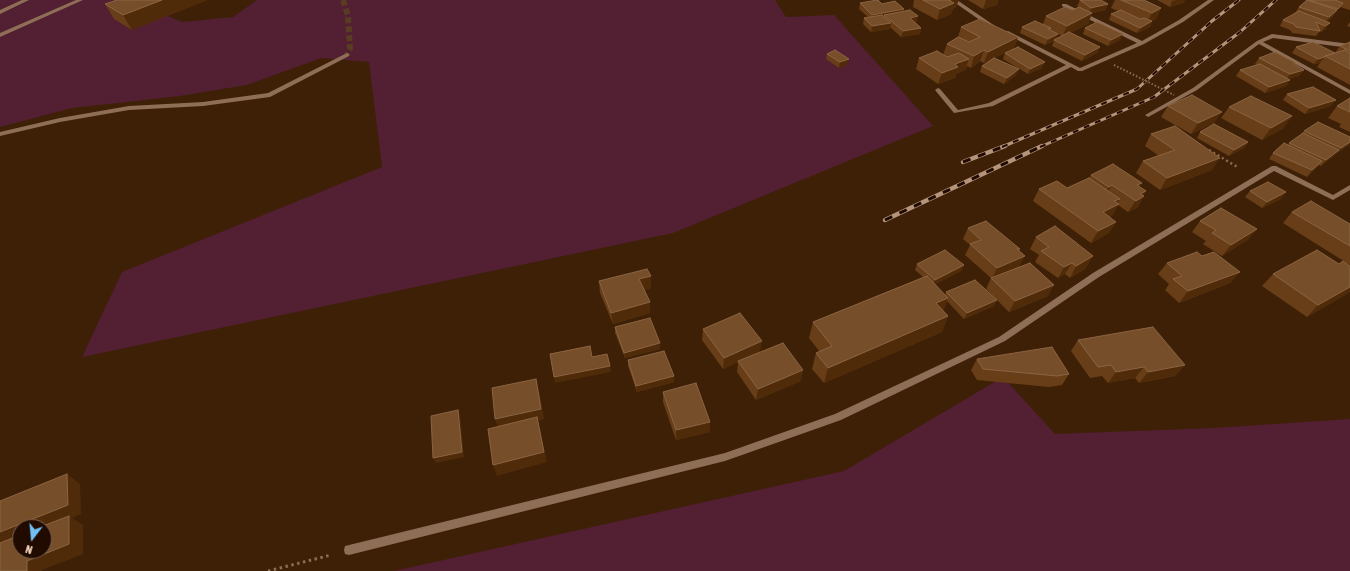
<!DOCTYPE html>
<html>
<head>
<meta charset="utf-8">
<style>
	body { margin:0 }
	#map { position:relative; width:1350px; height:571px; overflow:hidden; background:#3e2006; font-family:"Asap Condensed",sans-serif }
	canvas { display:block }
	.north { position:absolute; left:12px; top:519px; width:40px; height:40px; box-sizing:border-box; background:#210a00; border:1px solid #785d4d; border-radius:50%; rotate:196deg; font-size:11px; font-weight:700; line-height:16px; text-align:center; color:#fad9c1 }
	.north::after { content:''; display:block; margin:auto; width:14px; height:18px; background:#70c1f4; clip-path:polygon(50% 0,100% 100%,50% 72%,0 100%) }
</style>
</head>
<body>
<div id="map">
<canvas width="1350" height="571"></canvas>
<div class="north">N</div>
</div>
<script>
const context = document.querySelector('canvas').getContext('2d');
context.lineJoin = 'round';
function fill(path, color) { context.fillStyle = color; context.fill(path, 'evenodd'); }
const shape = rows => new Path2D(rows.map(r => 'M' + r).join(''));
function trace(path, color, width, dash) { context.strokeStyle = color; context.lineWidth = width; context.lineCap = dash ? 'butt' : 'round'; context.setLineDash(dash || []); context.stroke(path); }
fill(shape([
	[0,0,129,0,182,22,233,17,257,0,775,0,786,17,834,15,933,126,673,233,82,357,122,272,382,167,369,62,321,58,247,85,180,96,72,108,0,127],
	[1003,377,1055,434,1213,428,1350,419,1350,571,394,571,844,471]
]), '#521f33');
trace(shape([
	[343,0,348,16,350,49,347,55]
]), '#5a3c22', 6, [6, 3]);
trace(shape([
	[1209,150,1239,168]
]), '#8c6d54', 2.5, [2, 3]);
trace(shape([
	[268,571,331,555]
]), '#8c6d54', 3, [2.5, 3.5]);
fill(shape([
	[22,0,29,0,0,14,0,10,22,0],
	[347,53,349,54,349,56,270,97,203,106,129,110,60,122,0,136,0,132,60,118,129,106,203,102,268,93,347,53]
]), '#8e6e56');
fill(shape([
	[76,0,83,0,0,37,0,33,76,0],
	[951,0,957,0,995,26,990,27,951,0],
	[1208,0,1214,0,1183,22,1144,44,1082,71,1078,71,1071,67,993,106,954,113,935,90,938,88,940,89,958,110,989,103,1066,65,1006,34,1006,32,1008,31,1080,68,1137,43,1062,6,1062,4,1066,4,1142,41,1179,20,1208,0],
	[1272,34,1350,44,1350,48,1273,38,1263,42,1350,90,1350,94,1259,44,1197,90,1150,116,1148,117,1145,115,1193,88,1257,41,1272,34],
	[1272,166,1276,166,1333,195,1350,185,1350,190,1333,200,1274,171,1099,277,1005,341,841,420,725,461,349,555,345,554,344,550,345,546,349,545,725,453,835,414,999,337,1093,273,1272,166]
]), '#8e6e56');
const railFar1 = shape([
	[1002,147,1137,89,1212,21,1239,0],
	[1040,147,1154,97,1240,32,1276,0]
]);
const rail = shape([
	[963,162,1005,146],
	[885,220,1042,146]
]);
trace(railFar1, '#b4947b', 3);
trace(rail, '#b4947b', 4.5);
trace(railFar1, '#210a00', 2, [6]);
trace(rail, '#210a00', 3, [8]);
trace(shape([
	[1114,65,1174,95]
]), '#8c6d54', 2, [1.5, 2]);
fill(shape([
	[117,0,207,0,132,30,114,19,105,4],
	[914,0,923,0,956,7,953,9,951,14,937,20,913,7],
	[968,0,1000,0,998,0,997,5,983,9],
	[1080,0,1108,4,1105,10,1092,13,1088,24,1070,33,1100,47,1097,53,1082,61,1052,46,1054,41,1045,45,1020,33,1022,27,1043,24,1046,16,1073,10,1080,8,1077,6],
	[1058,34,1062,36,1056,39],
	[1115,0,1144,0,1161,8,1156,19,1152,21,1150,27,1137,33,1109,20,1111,14,1118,11,1111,8],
	[1157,0,1185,0,1183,3,1170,7],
	[1308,0,1350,0,1350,10,1340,7,1333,16,1327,22,1326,29,1321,32,1320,31,1316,36,1292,33,1290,30,1280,26,1283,20,1296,13,1295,13,1299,7],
	[860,3,882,4,904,9,904,11,917,22,915,22,921,28,920,34,901,37,890,27,890,29,871,32,863,24,864,18,868,17,859,9],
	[1350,22,1350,27,1347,26],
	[961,27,1018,37,1014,48,994,58,1016,75,1004,84,980,72,982,66,993,59,984,63,980,61,971,68,967,66,965,70,956,74,955,78,938,84,916,69,919,58,947,57,943,55,947,44,958,37],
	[1085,28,1120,40,1108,46,1083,34],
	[1350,42,1350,85,1317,67,1320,63,1314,64,1292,53,1296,47,1335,53,1340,46],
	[1005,53,1042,68,1028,74,1003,59],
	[827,54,847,65,839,68,826,59],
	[1259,58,1295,65,1299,76,1288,79,1290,80,1286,86,1265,93,1236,76,1240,70,1257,64,1255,64],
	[1287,94,1331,106,1305,114,1283,100],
	[1350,98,1350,132,1339,127,1341,124,1328,118,1337,106],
	[1168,106,1214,123,1191,134,1161,117],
	[1229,107,1284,128,1262,140,1221,118],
	[1304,131,1350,137,1350,144,1335,154,1321,166,1319,165,1307,177,1269,159,1273,153,1288,145,1289,143,1301,135],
	[1200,132,1248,142,1244,148,1229,156,1197,138],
	[1151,134,1212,170,1160,190,1136,173,1143,161,1159,156,1145,146],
	[1091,175,1140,187,1146,191,1143,195,1144,196,1137,208,1128,212,1118,205,1112,216,1109,217,1109,233,1091,243,1033,201,1039,189,1067,188,1089,178],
	[1250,191,1281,199,1262,208,1245,197],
	[1292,212,1350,224,1350,265,1283,223],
	[1200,221,1257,229,1247,240,1222,256,1203,244,1206,241,1192,232],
	[968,228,1020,249,1019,251,1019,267,1048,296,1009,312,986,289,991,278,965,255,970,245,963,239],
	[1036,237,1086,268,1070,278,1065,274,1058,278,1035,262,1039,255,1030,249],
	[1202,256,1240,272,1230,283,1179,303,1165,290,1169,284,1158,274,1167,263],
	[917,264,964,265,961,271,935,284,945,295,946,292,994,306,964,319,947,301,943,311,948,316,942,332,824,383,812,369,816,353,820,352,809,338,813,322,923,277,915,270],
	[1339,264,1350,266,1350,292,1307,317,1262,286,1273,274],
	[599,281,651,288,644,290,650,302,650,313,613,324,600,293],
	[615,327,660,349,625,358,615,333],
	[703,329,760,352,801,381,756,400,737,372,738,362,723,369,702,340],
	[1078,340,1185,365,1175,376,1139,383,1135,378,1108,383,1102,376,1090,378,1071,351],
	[977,359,1069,374,1062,385,1049,387,977,380,971,370],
	[628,360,674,376,674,382,637,392,628,366],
	[663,392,710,432,676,440,663,402]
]), '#673e18');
fill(shape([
	[162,0,207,0,132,30,123,15],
	[951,0,959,0,956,7,953,9,951,14,937,20,940,9],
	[986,0,1000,0,998,0,997,5,983,9],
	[1177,0,1185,0,1183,3,1170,7,1172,1],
	[1343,3,1333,16,1325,23,1329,17,1336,11],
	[1108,4,1105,10,1089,14,1091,8],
	[1161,8,1156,19,1146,24,1152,13],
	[904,9,903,14,884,15,883,18,871,20,872,15],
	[1092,13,1088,24,1062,37,1067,26],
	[918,16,917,22,909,24,910,18],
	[1152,21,1150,27,1137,33,1140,28],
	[891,23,890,29,871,32,872,26],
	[1330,23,1326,29,1321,32,1325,26],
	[921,28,920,34,901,37,903,31],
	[1058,34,1055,40,1045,45,1048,39],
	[1123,34,1120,40,1108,46,1111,40],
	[1018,37,1014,48,984,63,988,52],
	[1100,47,1097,53,1082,61,1085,55],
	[984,50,980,61,971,68,974,56],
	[1325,57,1320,63,1314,64,1318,59],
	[849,59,847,65,839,68,840,62],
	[969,59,965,70,956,74,955,78,938,84,942,73,955,64],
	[1045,62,1042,68,1028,74,1030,69],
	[1019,69,1016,75,1004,84,1007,78],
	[1304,70,1299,76,1286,80,1290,74],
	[1290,80,1286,86,1265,93,1269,87],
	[1336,100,1331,106,1305,114,1309,108],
	[1222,112,1214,123,1191,134,1198,123],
	[1292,116,1284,128,1262,140,1271,128],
	[1248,142,1244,148,1229,156,1234,150],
	[1350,142,1350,144,1349,145,1336,154,1341,148],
	[1339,150,1334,156,1321,166,1326,160],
	[1220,158,1212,170,1160,190,1167,178],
	[1322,161,1317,167,1307,177,1312,170],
	[1142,183,1135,194,1137,185],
	[1112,185,1105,197,1102,198,1109,187],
	[1146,191,1142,197,1144,196,1137,208,1128,212,1140,194],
	[1286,192,1281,199,1262,208,1267,202],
	[1120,199,1116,206,1119,204,1112,216,1096,224,1103,212,1114,201],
	[1116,222,1109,233,1091,243,1098,231],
	[1257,229,1247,240,1222,256,1231,245],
	[1025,256,1019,267,992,279,997,268],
	[1093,256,1086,268,1070,278,1076,266],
	[1072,263,1065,274,1058,278,1064,267],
	[964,265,961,271,932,286,935,280],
	[1240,272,1230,283,1179,303,1188,291],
	[651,276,651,288,640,291,639,279],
	[1054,285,1048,296,1009,312,1015,301],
	[1350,287,1350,292,1307,317,1318,305],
	[948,298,942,314,936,303],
	[997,300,994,306,964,319,967,313],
	[650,302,650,313,613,324,611,313],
	[948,316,942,332,824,383,828,368],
	[762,341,760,352,723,369,724,358],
	[660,343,660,349,625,358,624,353],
	[1185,365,1175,376,1139,383,1148,372],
	[610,366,611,372,555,383,554,377],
	[1144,367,1135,378,1108,383,1116,372],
	[803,370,801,381,756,400,758,389],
	[674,376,674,382,637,392,636,386],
	[536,379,539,390,544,419,538,421,547,462,497,476,493,465,499,429,495,419],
	[458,410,460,415,464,457,436,463,433,458],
	[710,422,710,432,676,440,676,430],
	[67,474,80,484,81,514,72,518,83,525,83,554,42,570,42,571,27,571,27,561,44,527,20,527,20,539,0,548,0,532]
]), '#502b09');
const building = shape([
	[117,0,162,0,123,15,105,4,117,0],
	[877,0,878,0,882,4,895,1,904,9,872,15,860,3,877,0],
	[923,0,951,0,950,1,954,3,940,9,923,0],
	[1080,0,1101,0,1108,4,1091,8,1080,0],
	[1121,0,1144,0,1161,8,1152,13,1121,0],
	[1307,0,1337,10,1329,17,1299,7,1307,0],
	[1309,0,1335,0,1343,3,1338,9,1309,0],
	[1065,7,1073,10,1079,7,1092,13,1067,26,1046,16,1065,7],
	[910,10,918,16,910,18,921,28,903,31,884,15,910,10],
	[1121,10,1140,19,1144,18,1152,21,1140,28,1111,14,1121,10],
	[1299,11,1330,23,1325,26,1316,22,1320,31,1296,27,1294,24,1283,20,1299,11],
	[882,15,891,23,872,26,864,18,882,15],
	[980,19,1018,37,988,52,984,50,974,56,947,44,958,37,969,42,980,37,961,27,980,19],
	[1035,21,1051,28,1048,29,1058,34,1048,39,1022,27,1035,21],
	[1097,22,1123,34,1111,40,1085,28,1097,22],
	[1069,32,1100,47,1085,55,1054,40,1069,32],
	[1313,42,1335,53,1325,56,1325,57,1318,59,1296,47,1313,42],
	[1350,42,1350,51,1340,46,1350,42],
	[1018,47,1045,62,1030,69,1005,53,1018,47],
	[835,50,849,59,840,62,827,54,835,50],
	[1345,50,1350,53,1350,69,1325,56,1345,50],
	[937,51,947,57,959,53,969,59,955,64,958,67,942,73,919,58,937,51],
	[1275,52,1296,63,1294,64,1304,70,1290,74,1259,58,1275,52],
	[994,58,1019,69,1007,78,982,66,994,58],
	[1260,64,1290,80,1269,87,1240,70,1260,64],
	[1313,87,1336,100,1309,108,1287,94,1313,87],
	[1192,95,1222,112,1198,123,1168,106,1192,95],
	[1251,96,1292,116,1271,128,1229,107,1251,96],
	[1350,98,1350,112,1337,106,1350,98],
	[1318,122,1350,137,1350,142,1341,148,1304,131,1318,122],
	[1214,124,1248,142,1234,150,1200,132,1214,124],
	[1175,126,1220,158,1167,178,1143,161,1175,150,1151,134,1175,126],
	[1303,133,1339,150,1326,160,1289,143,1303,133],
	[1284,143,1322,161,1312,170,1273,153,1284,143],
	[1113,164,1142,183,1137,185,1146,191,1140,194,1144,196,1136,201,1112,185,1109,187,1091,175,1113,164],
	[1089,178,1120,199,1114,201,1119,204,1103,212,1116,222,1098,231,1039,189,1057,181,1067,188,1089,178],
	[1268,182,1286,192,1267,202,1250,191,1268,182],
	[1311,201,1350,224,1350,246,1292,212,1311,201],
	[1221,208,1257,229,1231,245,1212,233,1216,230,1200,221,1221,208],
	[986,221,1020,249,1017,249,1025,256,997,268,970,244,981,240,968,228,986,221],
	[1055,226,1093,256,1076,266,1072,263,1064,267,1041,251,1049,247,1036,237,1055,226],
	[945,250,964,265,935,280,917,264,945,250],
	[1317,250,1339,264,1343,261,1350,266,1350,287,1318,305,1273,274,1317,250],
	[1197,252,1202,256,1214,252,1240,272,1188,291,1173,279,1182,276,1167,263,1197,252],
	[1030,263,1054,285,1015,301,991,278,1030,263],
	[647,269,651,276,639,279,650,302,611,313,599,281,647,269],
	[927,276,948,298,936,303,948,316,828,368,816,353,832,346,813,322,927,276],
	[975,280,997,300,967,313,946,292,975,280],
	[740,313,762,341,724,358,703,329,740,313],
	[650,318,660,343,624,353,615,327,650,318],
	[1153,327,1185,365,1148,372,1144,367,1116,372,1111,365,1098,367,1078,340,1153,327],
	[783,343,803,370,758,389,738,361,783,343],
	[590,346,592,357,607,354,610,366,554,377,550,354,590,346],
	[1052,347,1069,374,1057,376,983,369,977,359,1052,347],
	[664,351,674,376,636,386,628,360,664,351],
	[536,379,541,409,495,419,492,388,536,379],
	[696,383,710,422,676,430,663,392,696,383],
	[458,410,462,452,433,458,431,416,458,410],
	[537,417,544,452,493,465,488,429,537,417],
	[67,474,68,505,0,532,0,501,67,474],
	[69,516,69,544,27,561,27,571,0,571,0,543,20,535,20,551,44,551,44,527,40,527,69,516]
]);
fill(building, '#774e2a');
trace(building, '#8b6442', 1);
</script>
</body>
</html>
